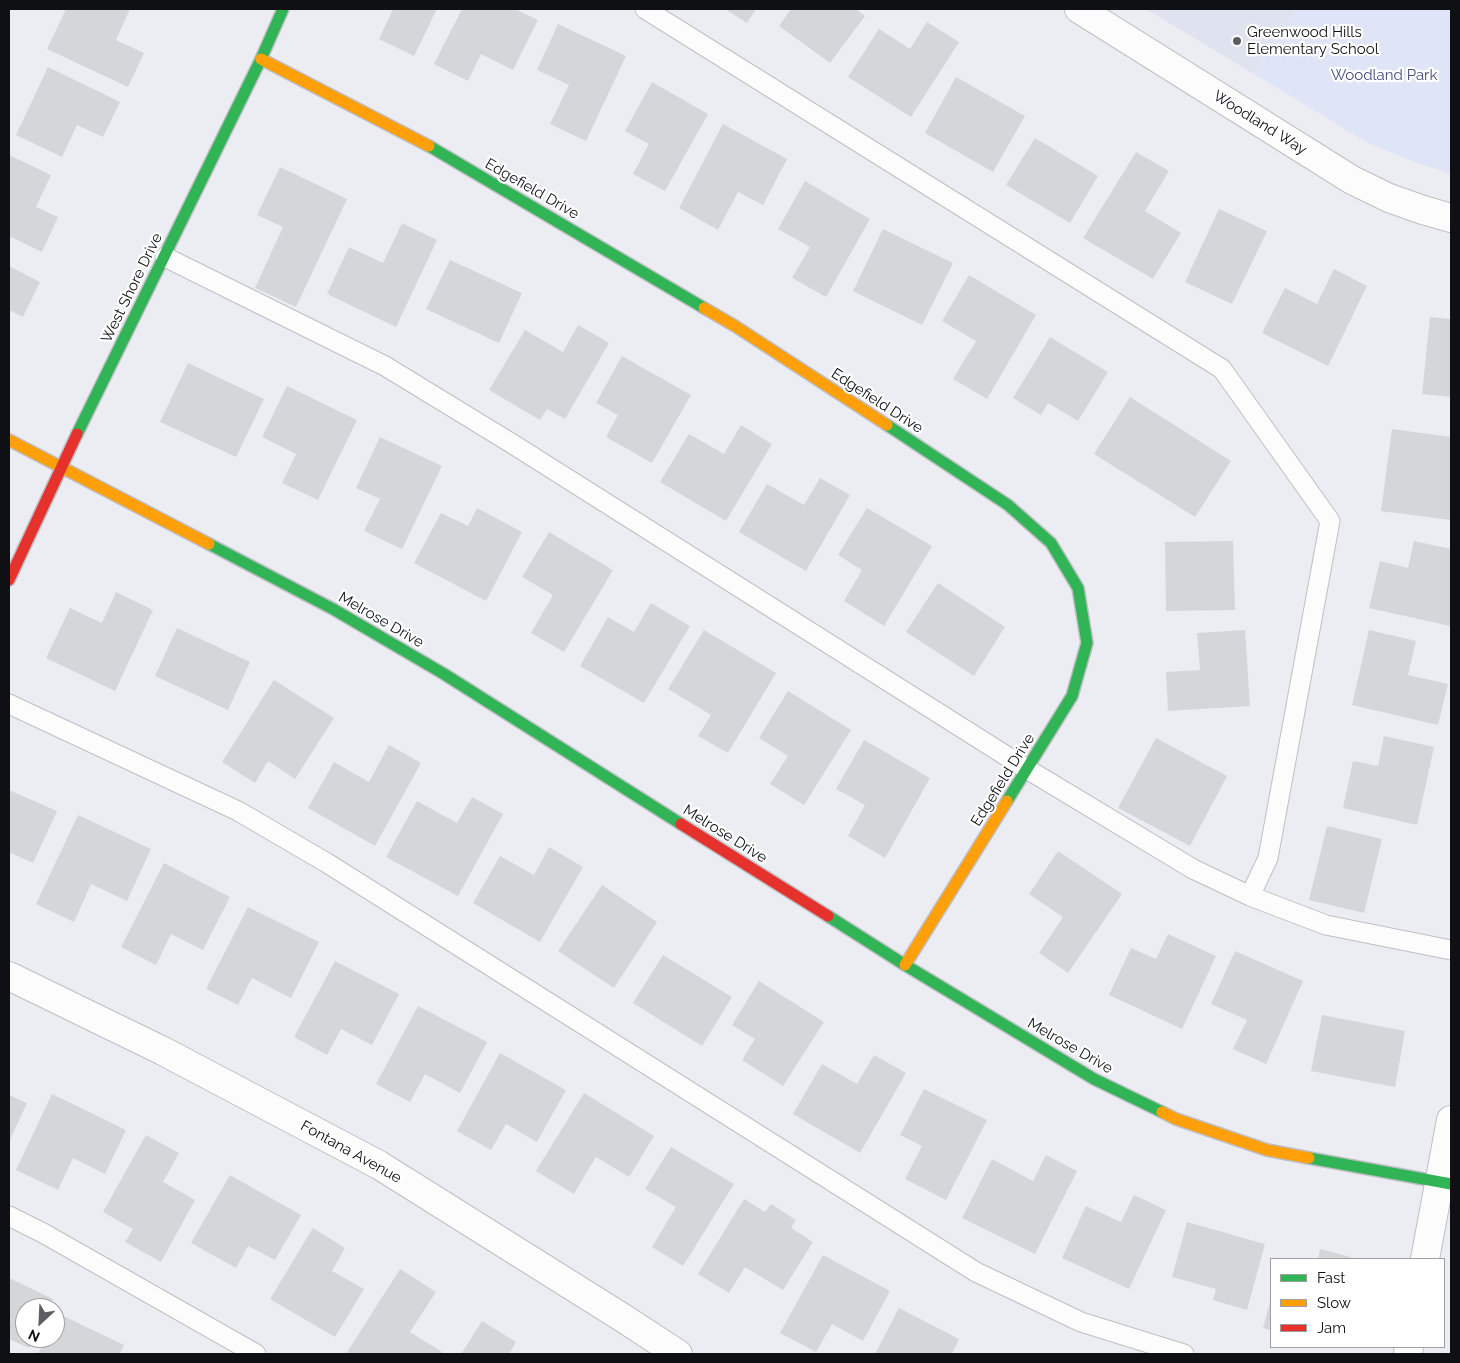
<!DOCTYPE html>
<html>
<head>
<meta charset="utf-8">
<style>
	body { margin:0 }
	#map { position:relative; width:1460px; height:1363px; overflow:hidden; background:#ecedf2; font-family:Raleway,sans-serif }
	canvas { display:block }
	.frame { position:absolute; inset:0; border:10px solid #0f1013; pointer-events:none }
	.legend { position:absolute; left:1270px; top:1258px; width:175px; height:90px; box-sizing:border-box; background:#fff; border:1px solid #9f9fa1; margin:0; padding:6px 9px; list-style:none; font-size:15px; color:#0f1013 }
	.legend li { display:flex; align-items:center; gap:10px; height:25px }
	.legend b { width:25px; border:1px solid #9f9fa1 }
	.north { position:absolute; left:15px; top:1298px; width:50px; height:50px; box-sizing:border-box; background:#fff; border:1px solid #9f9fa1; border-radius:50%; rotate:205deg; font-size:14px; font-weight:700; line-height:20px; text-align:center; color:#0f1013 }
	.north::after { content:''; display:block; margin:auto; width:18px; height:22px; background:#5c5d61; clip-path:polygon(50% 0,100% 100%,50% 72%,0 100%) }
</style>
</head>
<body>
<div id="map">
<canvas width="1460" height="1363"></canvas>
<div class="frame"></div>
<ul class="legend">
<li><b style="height:6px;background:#30b455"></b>Fast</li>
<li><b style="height:6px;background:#ff9f0a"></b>Slow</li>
<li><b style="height:6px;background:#e5322d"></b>Jam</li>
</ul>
<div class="north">N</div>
</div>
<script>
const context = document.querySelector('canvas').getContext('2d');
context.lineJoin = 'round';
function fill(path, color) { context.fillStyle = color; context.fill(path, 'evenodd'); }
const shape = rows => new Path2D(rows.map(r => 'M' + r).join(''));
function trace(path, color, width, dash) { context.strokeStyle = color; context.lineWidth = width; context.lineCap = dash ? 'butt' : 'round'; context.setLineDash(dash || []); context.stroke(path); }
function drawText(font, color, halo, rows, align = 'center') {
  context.font = font + ' Raleway,sans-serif'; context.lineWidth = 4.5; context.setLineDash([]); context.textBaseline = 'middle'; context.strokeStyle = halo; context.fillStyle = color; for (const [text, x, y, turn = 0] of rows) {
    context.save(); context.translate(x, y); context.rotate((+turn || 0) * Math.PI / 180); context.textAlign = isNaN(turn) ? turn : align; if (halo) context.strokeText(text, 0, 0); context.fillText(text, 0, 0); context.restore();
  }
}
fill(shape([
	[1146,9,1295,9,1254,74]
]), '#dfe2ef');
fill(shape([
	[1295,9,1451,9,1451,174,1417,163,1366,142,1254,74]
]), '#dfe4f6');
fill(shape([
	[66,9,130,9,116,40,144,53,128,87,47,49],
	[393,9,437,9,414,56,379,39],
	[462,9,515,9,538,20,513,70,481,54,468,81,434,64],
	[725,9,756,9,747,23],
	[791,9,856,9,865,16,830,63,779,26],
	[927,22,959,42,911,117,848,77,879,29,910,49],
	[558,24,626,56,586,141,550,124,569,85,537,70],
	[48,67,120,102,103,137,77,125,62,157,16,135],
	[956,77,1025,116,993,172,925,133],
	[652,82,708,114,665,191,633,174,649,144,625,131],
	[723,124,787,159,763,205,738,192,718,230,679,208],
	[1035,138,1098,176,1070,223,1006,185],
	[1136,152,1169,171,1145,211,1181,233,1153,279,1083,238],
	[9,155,51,175,36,207,58,217,42,252,9,236],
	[280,167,347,199,296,307,255,288,283,227,257,215],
	[805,181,870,219,826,297,792,278,810,247,778,229],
	[1219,209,1267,231,1232,304,1185,282],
	[402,223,437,240,396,327,327,294,349,247,383,263],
	[883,229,953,263,922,325,853,291],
	[450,260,522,293,499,343,426,309],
	[9,266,40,282,23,317,9,310],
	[1334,269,1367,286,1328,366,1262,333,1285,288,1317,304],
	[969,275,1036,315,987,399,953,379,976,341,942,321],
	[1430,317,1451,319,1451,397,1422,394],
	[578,325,609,343,565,419,547,409,540,420,489,390,525,330,563,352],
	[1050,337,1108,372,1078,421,1048,403,1041,415,1013,398],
	[622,356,691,395,652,463,606,437,618,415,596,403],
	[188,363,264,399,236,457,160,422],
	[287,386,357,420,318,500,282,483,296,454,262,437],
	[1130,397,1231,461,1195,517,1094,454],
	[741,425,772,444,726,521,660,482,689,434,724,454],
	[1392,429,1451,437,1451,520,1381,511],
	[380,437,442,466,402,549,364,531,380,499,356,488],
	[820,478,850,495,806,571,739,532,767,484,804,505],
	[477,508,522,532,486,601,414,563,441,513,468,526],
	[867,508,932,546,884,626,844,601,862,570,838,555],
	[549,532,613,570,564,652,531,633,553,595,522,577],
	[1233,541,1235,610,1166,611,1165,542],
	[1414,541,1451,549,1450,626,1369,608,1380,561,1408,568],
	[938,583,1005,627,974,676,906,632],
	[116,592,153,610,115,691,46,658,70,608,102,623],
	[651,603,690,626,644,703,580,666,608,617,634,632],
	[177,628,250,662,228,710,155,676],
	[704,630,776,673,728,753,698,736,711,715,668,689],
	[1245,630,1250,706,1168,711,1166,672,1200,670,1197,633],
	[1369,630,1416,641,1408,675,1448,684,1438,725,1352,705],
	[274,680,334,718,295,779,268,761,255,783,222,762],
	[788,691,851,730,804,805,770,784,788,756,759,738],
	[1384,736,1434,747,1417,825,1343,808,1353,761,1378,766],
	[1156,738,1227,776,1190,846,1118,808],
	[864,740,930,778,885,858,848,836,865,805,836,789],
	[389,745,421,763,375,846,308,808,334,762,369,782],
	[9,790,57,811,33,863,9,852],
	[472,797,503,814,458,896,386,857,417,801,457,823],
	[78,815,151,849,127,901,91,884,74,922,36,904],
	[1327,826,1382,839,1364,913,1309,900],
	[549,847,583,867,540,942,473,903,500,856,534,875],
	[1058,851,1122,894,1068,973,1039,953,1063,917,1029,894],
	[164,863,230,897,203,950,171,934,156,965,121,947],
	[602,885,657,922,614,988,558,951],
	[248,907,319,942,291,998,252,978,238,1005,206,989],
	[1168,934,1216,956,1182,1029,1109,995,1131,948,1156,959],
	[1235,951,1303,981,1266,1064,1233,1049,1247,1020,1211,1004],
	[663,955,732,997,702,1046,633,1003],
	[335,961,399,994,372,1045,341,1029,327,1055,294,1037],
	[759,981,824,1022,783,1086,742,1060,755,1039,732,1025],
	[418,1006,487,1042,460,1093,425,1074,410,1102,376,1084],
	[1322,1015,1405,1031,1395,1087,1311,1071],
	[500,1053,566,1090,537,1142,506,1124,491,1150,457,1131],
	[874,1055,906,1073,860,1153,793,1114,822,1064,857,1084],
	[924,1089,987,1120,946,1200,905,1179,922,1146,900,1135],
	[584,1093,654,1136,629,1177,596,1157,574,1194,536,1171],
	[52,1094,126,1130,105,1174,73,1158,58,1190,16,1170],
	[9,1095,27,1103,9,1142],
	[146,1135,179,1153,163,1182,195,1200,161,1262,125,1242,133,1229,103,1212],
	[671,1147,734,1184,683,1266,652,1247,676,1207,645,1189],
	[1046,1155,1077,1171,1035,1254,962,1218,992,1159,1033,1181],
	[230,1175,301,1215,275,1260,248,1246,236,1268,191,1243],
	[1134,1195,1166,1210,1129,1289,1062,1258,1086,1206,1121,1222],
	[744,1199,765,1212,771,1204,796,1220,791,1228,813,1242,783,1290,745,1267,729,1293,698,1274],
	[1187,1222,1265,1244,1247,1310,1213,1300,1216,1289,1172,1277],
	[313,1228,345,1248,332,1271,364,1289,335,1337,270,1299],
	[1320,1249,1358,1259,1318,1259],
	[823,1255,890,1291,863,1341,832,1324,816,1352,780,1333],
	[400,1269,436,1292,410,1332,442,1352,441,1354,346,1354],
	[9,1278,53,1299,48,1308,25,1308,25,1338,34,1338,29,1348,9,1339],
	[1271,1298,1271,1330,1263,1328],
	[899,1308,959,1339,952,1354,875,1354],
	[57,1313,124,1345,120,1354,38,1354,46,1338,55,1338,55,1318],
	[482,1321,516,1342,509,1354,461,1354]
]), '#d5d6da');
const lane = shape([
	[645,9,1222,369,1330,521,1268,858,1250,896],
	[165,257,385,366,511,443,1027,769,1193,869,1250,896,1326,925,1451,950],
	[9,704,238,811,327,863,976,1272,1081,1322,1184,1354],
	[9,1216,43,1233,256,1354]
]);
const street = shape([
	[1079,9,1352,180,1389,198,1423,210,1451,218],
	[9,976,163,1051,379,1165,623,1318,678,1354],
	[1425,1259,1451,1120],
	[1408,1354,1409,1347]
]);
const fast = shape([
	[429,146,704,308],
	[887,425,1008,505,1051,543,1078,588,1087,643,1072,696,1007,801],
	[77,434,261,59,283,9],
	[209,544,333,609,444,674,681,824],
	[828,916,905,965,1094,1079,1162,1112],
	[1309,1158,1451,1184]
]);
const slow = shape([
	[261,59,429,146],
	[704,308,735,326,887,425],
	[9,440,209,544],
	[905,965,1007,801],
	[1162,1112,1176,1119,1267,1150,1309,1158]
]);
const jam = shape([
	[9,580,77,434],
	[681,824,828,916]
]);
trace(lane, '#bebfc4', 21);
trace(street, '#bebfc4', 30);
trace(fast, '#bebfc4', 14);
trace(slow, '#bebfc4', 14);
trace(jam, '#bebfc4', 14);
trace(lane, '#fcfcfd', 19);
trace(street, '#fcfcfd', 28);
trace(fast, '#30b455', 11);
trace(slow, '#ff9f0a', 11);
trace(jam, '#e5322d', 11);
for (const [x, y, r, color] of [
	[1237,41,5,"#5c5d61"]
]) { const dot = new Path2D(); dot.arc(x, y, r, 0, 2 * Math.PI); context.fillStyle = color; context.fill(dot); trace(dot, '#fff', 2); }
drawText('15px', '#0f1013', '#fff', [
	["Greenwood Hills",1247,32],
	["Elementary School",1247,49]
], 'left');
drawText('15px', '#444e7b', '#fff', [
	["Woodland Park",1384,75]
]);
drawText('15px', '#0f1013', '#fff', [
	["Woodland Way",1260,123,32],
	["Edgefield Drive",532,189,30],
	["West Shore Drive",132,288,-64],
	["Edgefield Drive",877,401,33],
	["Melrose Drive",381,620,30],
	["Edgefield Drive",1003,780,-58],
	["Melrose Drive",725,834,32],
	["Melrose Drive",1070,1046,30],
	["Fontana Avenue",351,1152,29]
]);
</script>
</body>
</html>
